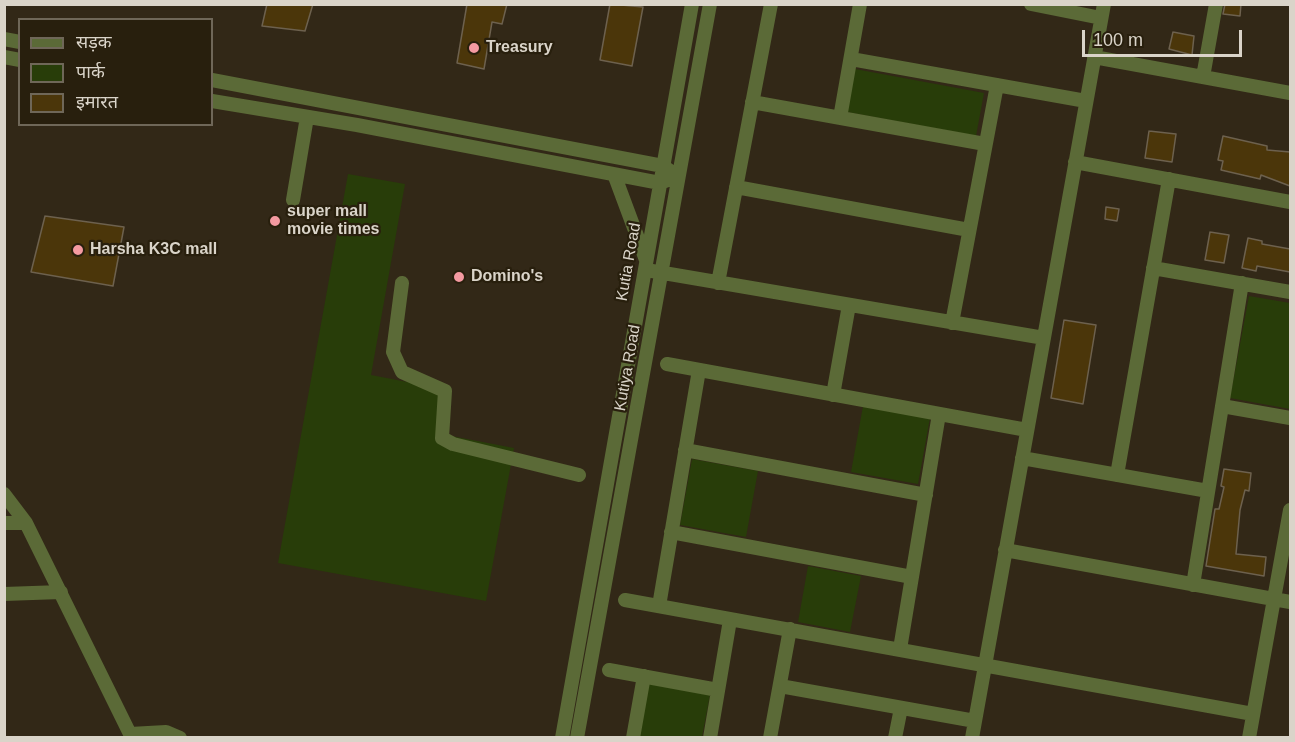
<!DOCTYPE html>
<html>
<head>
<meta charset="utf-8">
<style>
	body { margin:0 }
	#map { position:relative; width:1295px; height:742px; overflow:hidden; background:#322817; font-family:Arial,"Noto Sans Devanagari",sans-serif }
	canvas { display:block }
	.frame { position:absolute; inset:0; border:6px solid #dad4c9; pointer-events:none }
	.legend { position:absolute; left:18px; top:18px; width:195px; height:108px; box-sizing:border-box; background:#281f0d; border:2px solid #6f6758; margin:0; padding:8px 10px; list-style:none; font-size:18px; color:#dad4c9 }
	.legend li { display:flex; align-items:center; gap:12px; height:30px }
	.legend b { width:30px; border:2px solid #6f6758 }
	.scale { position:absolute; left:1082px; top:30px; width:160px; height:27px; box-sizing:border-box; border:3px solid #dad4c9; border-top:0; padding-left:8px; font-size:18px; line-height:21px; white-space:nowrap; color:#dad4c9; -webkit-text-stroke:4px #281f0d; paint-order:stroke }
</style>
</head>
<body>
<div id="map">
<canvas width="1295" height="742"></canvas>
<div class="frame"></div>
<ul class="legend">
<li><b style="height:8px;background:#5b6a37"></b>सड़क</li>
<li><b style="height:16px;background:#283d09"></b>पार्क</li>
<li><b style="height:16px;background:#4b360a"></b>इमारत</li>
</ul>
<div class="scale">100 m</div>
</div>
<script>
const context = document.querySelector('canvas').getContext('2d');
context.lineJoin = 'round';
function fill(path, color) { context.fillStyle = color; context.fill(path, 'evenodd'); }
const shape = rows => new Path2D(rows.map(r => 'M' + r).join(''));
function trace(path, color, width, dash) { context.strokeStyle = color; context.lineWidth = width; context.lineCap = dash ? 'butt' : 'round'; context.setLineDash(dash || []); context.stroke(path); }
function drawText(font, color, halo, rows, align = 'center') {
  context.font = font + ' Arial,sans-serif'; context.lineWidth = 4.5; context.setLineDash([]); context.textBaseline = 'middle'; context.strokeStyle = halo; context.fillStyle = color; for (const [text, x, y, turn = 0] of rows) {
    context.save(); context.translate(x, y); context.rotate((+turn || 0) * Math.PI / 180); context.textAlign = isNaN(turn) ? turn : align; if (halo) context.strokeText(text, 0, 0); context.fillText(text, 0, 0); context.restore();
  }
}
fill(shape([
	[855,69,984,93,976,136,847,112],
	[348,174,405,184,371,375,449,390,441,434,514,448,486,601,278,563],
	[1249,296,1290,303,1290,409,1230,398],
	[863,406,930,418,918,484,851,472],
	[692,459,758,471,746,537,680,525],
	[808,566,861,576,850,632,798,622],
	[649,684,710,695,702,737,639,738]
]), '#283d09');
const building = shape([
	[267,4,313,4,305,31,262,26,267,4],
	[467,4,507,4,502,24,492,22,484,69,457,63,467,4],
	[610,4,643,7,632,66,600,60,610,4],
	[1225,4,1241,4,1240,16,1223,14,1225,4],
	[1173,32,1194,36,1192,55,1169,49,1173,32],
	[1149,131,1176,134,1172,162,1145,158,1149,131],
	[1223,136,1267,146,1267,150,1290,152,1290,186,1261,175,1260,179,1221,170,1223,161,1218,160,1223,136],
	[1106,207,1119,209,1117,221,1105,219,1106,207],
	[45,216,124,227,113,286,31,272,45,216],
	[1210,232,1229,235,1224,263,1205,260,1210,232],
	[1248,238,1262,241,1262,244,1290,249,1290,272,1257,266,1256,271,1242,268,1248,238],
	[1064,320,1096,325,1083,404,1051,398,1064,320],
	[1224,469,1251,473,1249,491,1245,490,1240,510,1236,554,1266,557,1264,576,1206,566,1215,509,1219,509,1224,487,1221,486,1224,469]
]);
fill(building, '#4b360a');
trace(building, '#6d614e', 1.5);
trace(shape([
	[1031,4,1101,18],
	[4,39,20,42],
	[4,57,20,60],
	[1094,57,1290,93],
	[851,59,1086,101],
	[1203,77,1216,4],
	[212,80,663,166,670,171],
	[212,101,357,125,660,183,668,180],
	[752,102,985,144],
	[840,118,860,4],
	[1075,162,1290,202],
	[614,174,646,260],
	[736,187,969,230],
	[293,200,307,117],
	[1153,268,1290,292],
	[652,271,1044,338],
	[402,283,393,352,402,372,445,391,442,438,453,444,579,475],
	[718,283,771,4],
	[952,323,997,85],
	[667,364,1027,430],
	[833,395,849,305],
	[1222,406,1290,418],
	[685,450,926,495],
	[1022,458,1208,491],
	[1117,475,1169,179],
	[4,494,26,523,132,738],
	[4,523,26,523],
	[671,532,912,577],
	[1005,550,1290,602],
	[1193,585,1242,283],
	[4,594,61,592],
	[625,600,1253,714],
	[659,606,699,370],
	[900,649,939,414],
	[609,670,718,690],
	[780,686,975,721],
	[130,734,166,732,180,738],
	[562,738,692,4],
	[577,738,710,4],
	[633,738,644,676],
	[710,738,730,620],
	[770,738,790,629],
	[895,738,901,708],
	[972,738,1104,4],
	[1249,738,1290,510]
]), '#5b6a37', 14);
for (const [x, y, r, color] of [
	[474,48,6,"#f49aa1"],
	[275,221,6,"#f49aa1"],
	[78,250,6,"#f49aa1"],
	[459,277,6,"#f49aa1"]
]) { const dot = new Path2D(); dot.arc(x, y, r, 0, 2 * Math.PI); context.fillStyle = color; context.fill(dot); trace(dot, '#281f0d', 2); }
drawText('bold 16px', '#dad4c9', '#281f0d', [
	["Treasury",486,48],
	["super mall",287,212],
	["movie times",287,230],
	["Harsha K3C mall",90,250],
	["Domino's",471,277]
], 'left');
drawText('16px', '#dad4c9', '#281f0d', [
	["Kutia Road",629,262,-80],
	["Kutiya Road",628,368,-80]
]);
</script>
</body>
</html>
